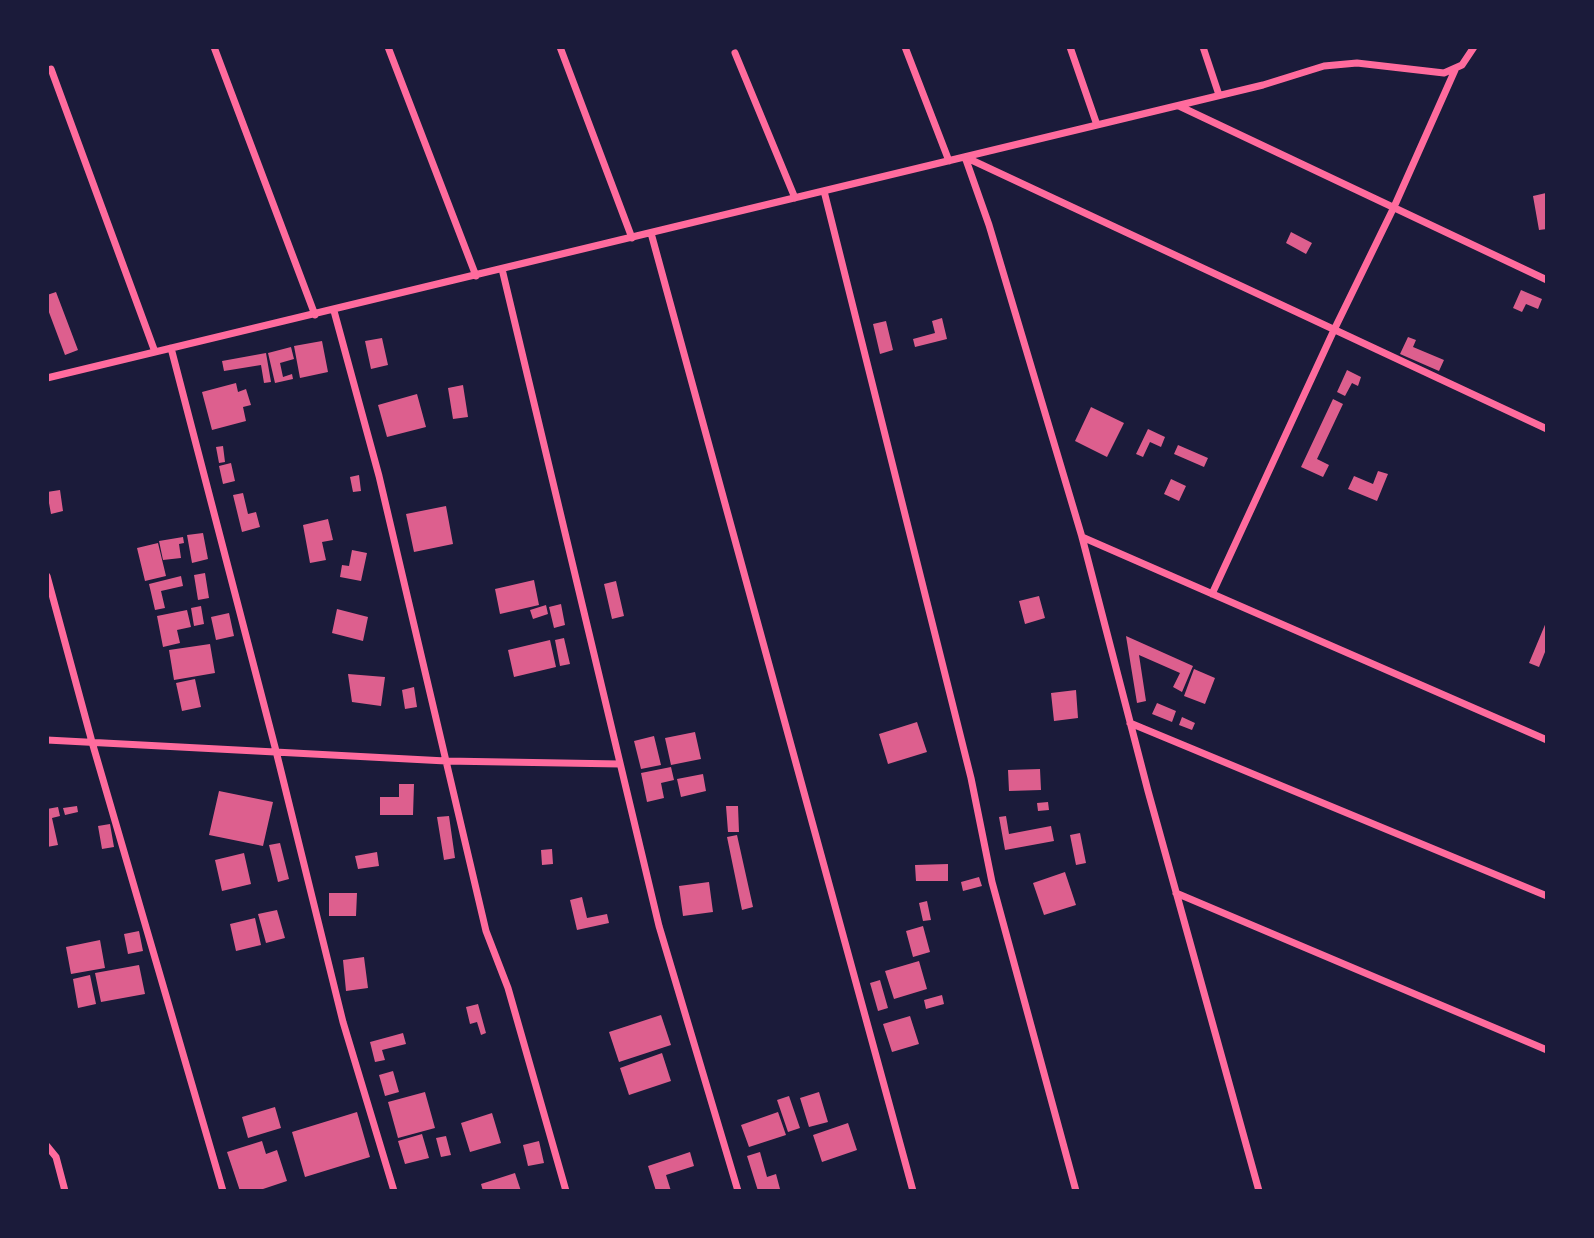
<!DOCTYPE html>
<html>
<head>
<meta charset="utf-8">
<style>
	body { margin:0 }
	#map { position:relative; width:1594px; height:1238px; overflow:hidden; background:#1b1b3a; font-family:Manrope,sans-serif }
	canvas { display:block }
	.frame { position:absolute; inset:0; border:49px solid #1b1b3a; pointer-events:none }
</style>
</head>
<body>
<div id="map">
<canvas width="1594" height="1238"></canvas>
<div class="frame"></div>
</div>
<script>
const context = document.querySelector('canvas').getContext('2d');
context.lineJoin = 'round';
function fill(path, color) { context.fillStyle = color; context.fill(path, 'evenodd'); }
const shape = rows => new Path2D(rows.map(r => 'M' + r).join(''));
function trace(path, color, width, dash) { context.strokeStyle = color; context.lineWidth = width; context.lineCap = dash ? 'butt' : 'round'; context.setLineDash(dash || []); context.stroke(path); }
fill(shape([
	[1546,193,1547,229,1539,230,1533,196],
	[1291,232,1312,243,1306,254,1286,243],
	[1521,290,1542,299,1538,309,1526,304,1522,312,1513,308],
	[56,292,78,350,65,355,47,307,47,295],
	[942,318,947,339,915,347,913,339,935,333,932,321],
	[886,321,893,350,880,354,873,324],
	[1408,337,1416,340,1413,347,1444,360,1439,371,1400,354],
	[382,338,388,365,371,369,365,341],
	[322,341,328,372,300,378,294,346],
	[291,347,294,359,280,363,283,377,292,374,293,379,275,383,268,353],
	[266,353,271,382,264,383,261,365,224,371,222,361],
	[1347,370,1361,377,1358,386,1352,383,1345,396,1337,392],
	[236,383,238,392,246,389,251,405,243,407,246,421,212,430,202,392],
	[463,385,468,417,453,419,448,388],
	[417,394,426,427,387,437,378,405],
	[1333,399,1343,404,1317,459,1329,465,1323,477,1301,467],
	[1091,407,1124,423,1107,457,1075,441],
	[1148,429,1165,437,1161,447,1150,442,1143,457,1136,454],
	[1178,445,1208,458,1204,467,1174,454],
	[223,446,225,462,219,463,216,447],
	[231,463,235,481,223,484,219,466],
	[1378,471,1388,474,1377,501,1348,489,1354,476,1373,484],
	[359,475,361,491,353,492,350,477],
	[1171,479,1186,486,1179,501,1164,494],
	[60,490,63,511,51,514,47,492],
	[243,493,248,514,256,512,260,527,242,532,233,495],
	[446,506,453,544,414,552,406,514],
	[328,519,333,540,322,542,326,560,310,563,303,525],
	[203,533,208,559,192,563,187,535],
	[183,537,184,543,179,544,181,558,163,560,159,541],
	[158,543,166,576,145,581,137,548],
	[352,550,367,553,361,581,340,577,342,565,349,566],
	[205,573,209,598,198,600,194,575],
	[181,576,183,586,161,591,165,608,155,610,149,584],
	[534,580,539,605,500,614,495,589],
	[616,581,624,616,612,619,604,584],
	[1039,596,1045,618,1025,624,1019,601],
	[561,604,565,625,554,628,549,607],
	[546,605,548,614,533,619,530,610],
	[201,606,204,624,194,626,191,608],
	[337,609,368,617,363,641,332,633],
	[187,610,191,627,177,630,180,643,163,647,157,616],
	[229,613,234,636,216,640,211,617],
	[1547,620,1547,647,1539,667,1529,663],
	[1126,636,1193,666,1182,692,1173,687,1180,673,1139,655,1146,701,1137,703],
	[564,638,570,664,560,666,555,640],
	[550,640,556,667,514,677,508,650],
	[210,644,215,673,174,680,169,650],
	[1194,669,1215,678,1205,704,1184,696],
	[348,674,385,677,381,706,352,702],
	[195,679,201,707,182,711,176,683],
	[414,687,417,707,405,709,402,690],
	[1076,690,1078,718,1054,721,1051,693],
	[1157,703,1176,711,1172,722,1152,714],
	[1182,717,1195,723,1192,730,1179,725],
	[917,722,927,752,888,764,879,734],
	[695,732,701,759,671,765,665,738],
	[654,736,661,765,641,769,634,741],
	[671,767,674,780,661,783,664,798,647,802,641,773],
	[1040,769,1041,790,1009,791,1008,770],
	[703,774,706,791,681,797,677,779],
	[399,784,414,784,413,815,380,815,380,797,399,797],
	[219,791,273,802,263,846,209,835],
	[1048,802,1049,810,1038,811,1037,803],
	[77,806,78,812,65,815,63,808],
	[726,806,738,806,739,832,728,832],
	[58,807,60,816,52,818,58,845,47,847,47,809],
	[449,816,455,858,444,860,437,817],
	[1006,816,1009,834,1051,826,1054,841,1005,850,999,817],
	[110,824,114,847,102,849,98,826],
	[1080,833,1086,863,1076,865,1070,835],
	[737,835,753,907,742,910,727,837],
	[280,843,289,879,278,882,269,845],
	[552,849,553,864,542,865,541,850],
	[377,852,379,866,358,869,355,856],
	[244,853,251,884,222,891,215,860],
	[948,864,948,881,916,881,915,865],
	[1065,872,1076,905,1044,915,1033,883],
	[979,877,982,886,963,891,961,882],
	[709,882,713,912,683,916,679,886],
	[329,893,357,893,356,916,329,916],
	[582,897,587,918,607,914,609,923,577,930,570,900],
	[927,901,931,920,923,921,919,903],
	[277,910,285,938,266,943,258,914],
	[255,918,261,945,236,951,230,924],
	[923,926,930,952,913,957,906,931],
	[139,931,143,951,128,954,124,934],
	[100,940,105,968,71,974,66,947],
	[364,957,368,988,346,991,343,960],
	[919,961,927,989,894,999,885,971],
	[139,965,145,994,101,1002,95,973],
	[90,975,96,1004,78,1008,73,979],
	[880,980,888,1008,878,1011,870,983],
	[942,995,944,1004,926,1009,924,1000],
	[478,1004,486,1033,481,1035,477,1022,470,1024,466,1007],
	[661,1015,671,1045,619,1062,609,1032],
	[910,1016,919,1044,892,1052,883,1024],
	[403,1033,406,1044,382,1050,385,1060,375,1062,370,1042],
	[662,1053,671,1081,629,1095,620,1068],
	[393,1071,399,1092,385,1096,379,1075],
	[425,1092,435,1128,398,1138,388,1102],
	[819,1092,828,1122,809,1127,800,1098],
	[789,1096,800,1128,788,1132,777,1100],
	[275,1107,281,1128,248,1138,242,1117],
	[357,1112,370,1157,305,1177,292,1132],
	[778,1112,786,1135,749,1147,741,1125],
	[492,1113,501,1143,470,1152,461,1123],
	[848,1123,857,1150,822,1162,813,1135],
	[422,1134,429,1158,405,1164,398,1141],
	[446,1136,451,1155,441,1157,436,1138],
	[262,1141,266,1154,277,1150,287,1181,257,1191,240,1191,227,1152],
	[539,1141,544,1163,528,1166,523,1145],
	[690,1152,694,1166,666,1175,671,1191,656,1191,648,1166],
	[760,1152,767,1177,776,1174,780,1189,758,1191,747,1156],
	[515,1173,521,1191,483,1191,481,1184]
]), '#dd5f8e');
trace(shape([
	[214,47,315,315],
	[388,47,476,276],
	[560,47,632,238],
	[905,47,949,161],
	[1070,47,1097,125],
	[1203,47,1219,95],
	[735,53,795,198],
	[51,69,155,352],
	[1179,106,1547,280],
	[965,157,989,225,1082,537,1148,791,1259,1191],
	[965,157,1547,429],
	[824,191,971,778,992,882,1076,1191],
	[651,233,913,1191],
	[502,269,659,926,738,1191],
	[334,311,379,476,486,931,508,988,566,1191],
	[171,348,276,751,343,1022,394,1191],
	[47,378,1263,85,1324,66,1357,63,1444,73,1462,65,1474,47],
	[1082,537,1547,740],
	[47,576,92,742,223,1191],
	[1212,594,1334,330,1394,207,1455,70],
	[1130,723,1547,896],
	[47,740,446,761,620,764],
	[1176,893,1547,1050],
	[47,1146,56,1157,65,1191]
]), '#ff6b9d', 7);
</script>
</body>
</html>
